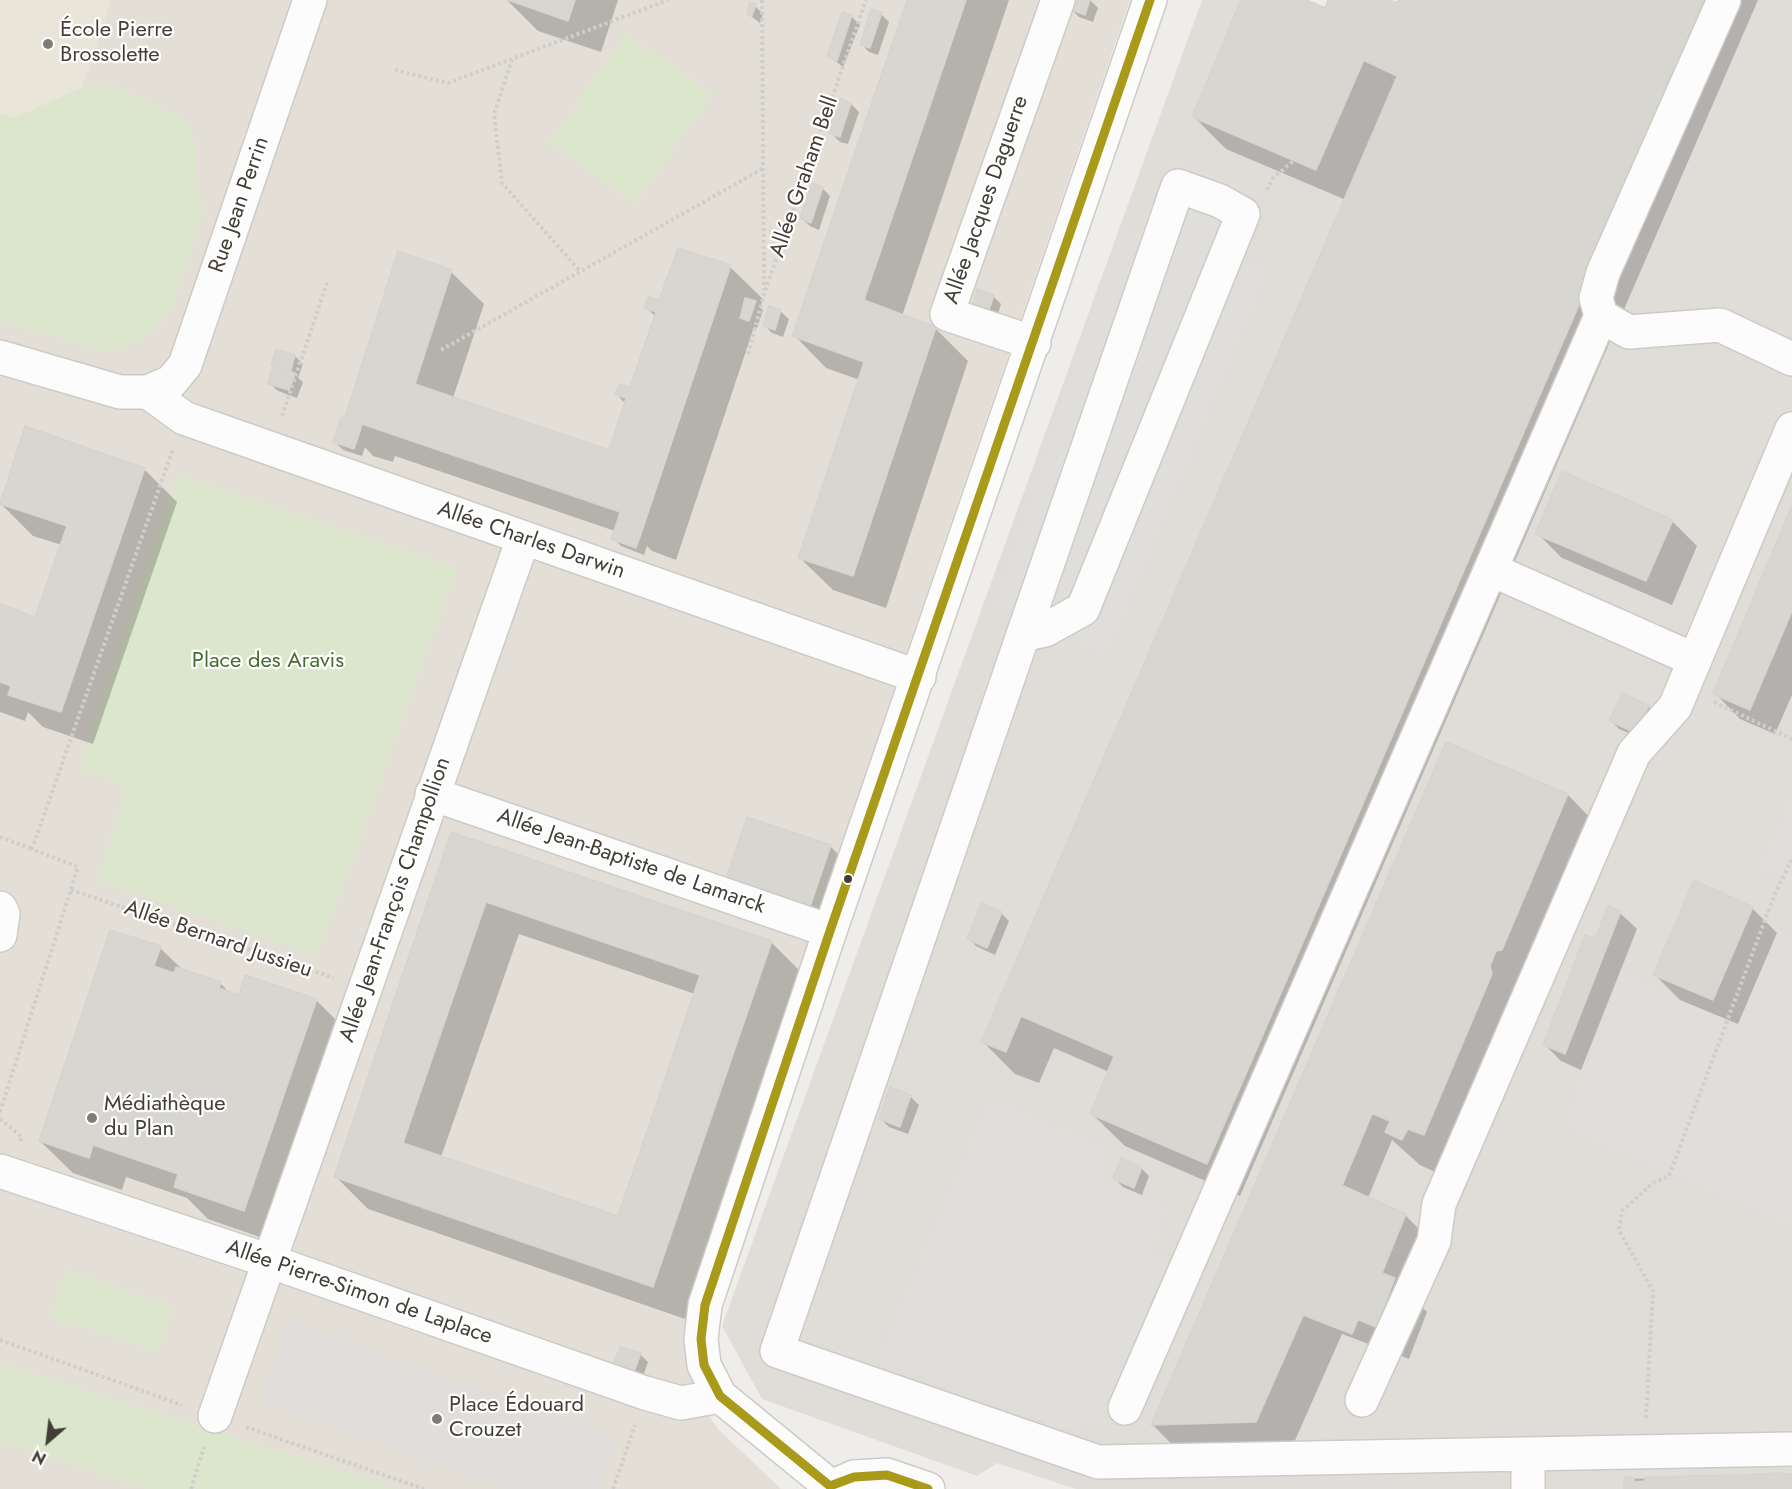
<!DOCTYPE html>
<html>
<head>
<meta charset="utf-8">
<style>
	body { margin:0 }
	#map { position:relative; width:1792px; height:1489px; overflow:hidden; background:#efede9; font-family:Jost,sans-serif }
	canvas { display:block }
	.north { position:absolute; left:18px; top:1411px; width:60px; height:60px; -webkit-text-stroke:4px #fff; paint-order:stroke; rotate:208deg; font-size:16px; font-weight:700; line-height:24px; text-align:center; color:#433f37 }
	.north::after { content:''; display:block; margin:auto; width:21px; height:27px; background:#433f37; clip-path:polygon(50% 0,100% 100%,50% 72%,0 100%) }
</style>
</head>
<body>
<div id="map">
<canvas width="1792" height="1489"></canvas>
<div class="north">N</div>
</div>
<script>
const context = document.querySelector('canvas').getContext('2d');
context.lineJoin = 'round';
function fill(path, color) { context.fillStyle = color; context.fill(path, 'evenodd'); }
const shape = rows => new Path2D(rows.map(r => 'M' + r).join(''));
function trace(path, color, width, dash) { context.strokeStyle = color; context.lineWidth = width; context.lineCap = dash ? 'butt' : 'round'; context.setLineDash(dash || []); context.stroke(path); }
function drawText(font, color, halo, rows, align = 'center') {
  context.font = font + ' Jost,sans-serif'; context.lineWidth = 4.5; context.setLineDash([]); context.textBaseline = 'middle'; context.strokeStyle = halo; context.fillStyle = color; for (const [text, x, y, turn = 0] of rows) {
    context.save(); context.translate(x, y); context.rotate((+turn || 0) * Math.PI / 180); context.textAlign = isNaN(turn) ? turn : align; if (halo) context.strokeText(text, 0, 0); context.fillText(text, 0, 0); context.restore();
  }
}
fill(shape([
	[0,0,1130,0,820,905,687,1305,687,1350,697,1398,718,1429,781,1489,0,1489]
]), '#e3dfd7');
fill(shape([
	[1202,0,1241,0,1192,117,1315,170,1363,60,1397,76,981,1041,1006,1051,1021,1016,1114,1056,1090,1114,1207,1164,1711,0,1792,0,1792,505,1713,694,1750,709,1792,611,1792,1489,1744,1475,1646,1477,1645,1481,1634,1482,1634,1478,1624,1477,1624,1489,1076,1489,997,1463,977,1476,762,1399,722,1326],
	[1447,742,1568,795,1502,950,1496,951,1490,966,1492,974,1424,1135,1408,1129,1402,1140,1385,1132,1390,1121,1372,1114,1342,1186,1406,1214,1382,1273,1395,1278,1376,1326,1358,1320,1352,1334,1303,1315,1256,1422,1151,1425],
	[1608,907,1621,911,1564,1054,1543,1044,1585,935,1595,939]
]), '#e0ddd9');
fill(shape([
	[0,0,111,0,82,88,14,118,0,114]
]), '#e9e5d9');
fill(shape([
	[626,34,712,94,635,203,549,143],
	[113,86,182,117,195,142,197,191,205,206,171,309,156,329,137,342,122,349,101,351,0,320,0,114,14,118,82,88],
	[178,475,456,568,335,909,315,955,97,880,127,787,79,767],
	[66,1270,173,1307,158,1352,50,1317],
	[0,1363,398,1489,147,1489,0,1440]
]), '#dce6cc');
fill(shape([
	[1174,159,1250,193,1243,214,1261,219,1242,259,1268,270,1106,656,994,604,1121,227,1144,236],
	[1792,796,1792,881,1758,866],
	[1777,931,1792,938,1792,1225,1565,1128,1619,971,1735,1026],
	[989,1098,1109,1150,1102,1180,1168,1207,1150,1253,1171,1262,1098,1426,1069,1428,877,1363],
	[287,1320,616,1437,598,1489,508,1489,259,1401]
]), '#e0deda');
fill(shape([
	[507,0,618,0,601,52,538,31],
	[909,0,1009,0,902,316,935,328,968,361,886,608,833,590,800,558,860,380,826,368,794,335],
	[1090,0,1098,8,1093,22,1079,17,1071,9],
	[1243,0,1303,0,1331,12,1329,0,1386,0,1397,5,1399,0,1758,0,1240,1196,1125,1146,1092,1114,1109,1072,1054,1048,1039,1083,1015,1074,982,1041,1346,200,1226,149,1193,116],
	[755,6,763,14,760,23,748,14],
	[843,14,852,17,860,25,843,67,829,56],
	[881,14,889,22,878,55,869,52,861,44],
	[851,104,859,112,848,144,840,142,832,134],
	[822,188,830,196,819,230,810,226,801,218],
	[730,267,763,299,760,308,763,310,757,328,754,327,676,560,652,551,647,546,644,555,621,546,613,538,615,531,395,456,393,462,373,456,365,447,362,456,343,450,335,442,346,419,451,272,484,304,453,398,610,452,626,404,617,395,631,389,656,317,646,307],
	[993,296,1001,304,996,320,981,315],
	[780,311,789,319,783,337,772,333,764,325],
	[277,351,295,356,303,364,298,378,303,382,297,398,278,391,269,383],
	[25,428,144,469,177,502,93,744,43,727,28,712,25,721,0,712,0,606,36,619,62,545,33,536,0,503],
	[1792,509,1792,695,1775,734,1740,719,1715,693],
	[1672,521,1697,546,1672,605,1562,558,1537,533],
	[1648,706,1656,714,1645,740,1619,729,1611,721],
	[1447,744,1568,795,1600,828,1435,1172,1420,1165,1392,1140,1368,1198,1405,1215,1438,1248,1416,1301,1427,1312,1409,1359,1342,1334,1289,1454,1185,1458,1153,1425],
	[452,833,771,942,804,975,685,1319,368,1209,335,1176],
	[519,934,695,994,619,1218,441,1157],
	[830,846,855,871,835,931,753,902],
	[1752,908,1777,933,1738,1024,1680,1000,1655,975],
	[1001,913,1009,921,995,955,976,946,968,938],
	[1620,913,1637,929,1581,1070,1561,1061,1544,1044,1596,941],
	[160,948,183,970,220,983,231,994,240,997,316,1000,349,1033,277,1243,208,1219,187,1198,126,1177,122,1190,73,1173,40,1141],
	[910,1096,919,1105,908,1134,889,1127,881,1119],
	[1141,1168,1149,1176,1142,1195,1123,1187,1115,1179],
	[640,1354,648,1362,641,1382,622,1375],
	[1792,1475,1792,1489,1626,1489,1625,1479]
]), '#0003');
const building = shape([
	[508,0,575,0,568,21,508,0],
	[907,0,966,0,864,300,936,327,853,576,798,558,864,362,792,336,907,0],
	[1072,0,1090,0,1085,15,1069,9,1072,0],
	[1241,0,1307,0,1377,30,1316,170,1192,117,1241,0],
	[1328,0,1390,0,1397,3,1398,0,1430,0,1397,76,1363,60,1377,30,1325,8,1328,0],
	[1430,0,1711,0,1207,1164,1090,1114,1114,1056,1021,1016,1006,1052,981,1042,1430,0],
	[750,2,756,4,752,16,747,14,750,2],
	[871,9,882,12,870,48,860,45,871,9],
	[842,12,852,15,837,61,827,56,842,12],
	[840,98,851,103,840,137,828,133,840,98],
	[812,183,823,187,811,223,800,218,812,183],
	[678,248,731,265,643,528,618,519,620,512,362,424,360,431,339,423,342,416,345,417,398,251,452,270,415,384,609,450,626,398,615,395,619,384,630,387,656,312,644,308,648,296,659,300,678,248],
	[977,289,994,295,988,313,972,307,977,289],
	[745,298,756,301,749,321,740,318,745,298],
	[769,306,781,310,775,330,763,326,769,306],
	[276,349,295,355,291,370,271,365,276,349],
	[273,366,295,373,294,378,271,371,273,366],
	[271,371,294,378,289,390,268,384,271,371],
	[339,423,360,431,354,449,333,442,339,423],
	[25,426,145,468,61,712,8,695,11,686,0,682,0,604,35,617,67,526,0,504,25,426],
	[1562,471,1673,520,1646,581,1535,534,1562,471],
	[1792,505,1792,611,1750,710,1713,694,1792,505],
	[618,519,643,528,636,548,611,539,618,519],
	[1622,693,1649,705,1636,733,1609,721,1622,693],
	[1446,742,1568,794,1502,950,1496,951,1490,966,1492,974,1424,1135,1408,1129,1402,1140,1385,1132,1390,1121,1359,1108,1330,1180,1406,1214,1382,1273,1395,1278,1376,1327,1310,1300,1256,1422,1151,1425,1446,742],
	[747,817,831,845,810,907,726,878,747,817],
	[451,832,772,941,653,1287,334,1177,451,832],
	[486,902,700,975,618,1216,403,1143,486,902],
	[1694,880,1753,907,1713,1000,1653,975,1694,880],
	[981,903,1002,912,987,948,967,939,981,903],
	[1608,906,1621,911,1565,1054,1543,1045,1585,935,1595,939,1608,906],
	[110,930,161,946,154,966,174,973,176,967,221,982,219,988,239,995,245,975,317,999,244,1211,174,1187,178,1174,93,1145,89,1158,39,1141,110,930],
	[890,1087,911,1095,900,1127,879,1119,890,1087],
	[1359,1108,1372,1114,1342,1186,1330,1180,1359,1108],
	[1121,1158,1142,1167,1134,1188,1113,1179,1121,1158],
	[1310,1300,1358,1320,1352,1334,1303,1315,1310,1300],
	[620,1347,641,1353,633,1375,612,1368,620,1347],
	[1782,1473,1783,1489,1624,1489,1624,1477,1634,1478,1634,1482,1645,1481,1645,1477,1745,1475,1745,1481,1755,1481,1755,1474,1782,1473],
	[1782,1473,1792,1474,1792,1489,1783,1489,1782,1473],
	[1755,1474,1755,1481,1745,1481,1745,1475,1755,1474]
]);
fill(building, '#d8d6d1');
trace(building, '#d7d4cf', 1.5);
const minor = shape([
	[1724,0,1603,273,1596,298,1601,316,1629,332,1720,325,1792,359],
	[1034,343,947,314,1058,0],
	[0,357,120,392,148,392,171,382,185,365,310,0],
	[148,392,184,418,919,677],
	[1492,570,1695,660],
	[1023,635,1045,630,1083,609,1243,214,1220,201,1178,186,1023,635,777,1351,1098,1462,1792,1449],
	[432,794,830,931],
	[0,908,3,914,0,935],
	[0,1171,269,1261,645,1393,681,1403,720,1396],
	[1362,1400,1434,1241,1439,1204,1634,753,1675,707,1792,429],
	[1125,1408,1601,316],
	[215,1416,523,539],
	[1528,1454,1528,1489],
	[830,1486,720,1396,704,1365,701,1339,705,1305,830,931,1150,0],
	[827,1489,854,1477,887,1475,928,1489]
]);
trace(minor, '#cdcbc7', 36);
trace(shape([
	[762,0,764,290],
	[512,59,494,115,502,183,580,271],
	[395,70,448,83,668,0],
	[1267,190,1272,179,1293,161],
	[441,350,764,168],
	[748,354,764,294,866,0],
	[282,416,327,283],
	[1714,702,1792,739],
	[0,837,32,849],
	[71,890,334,978],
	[0,1112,78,867,32,849,173,449],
	[0,1119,22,1137,20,1141],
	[0,1340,182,1405],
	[1646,1418,1653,1291,1619,1230,1622,1211,1653,1183,1669,1176,1774,896,1792,859],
	[246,1427,424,1489],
	[191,1489,204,1447],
	[613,1489,635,1425]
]), '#cfcecb', 4, [3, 3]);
trace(minor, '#fdfcfc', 33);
trace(shape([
	[830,1486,720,1396,704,1365,701,1339,705,1305,830,931,1150,0],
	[830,1486,854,1477,887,1475,928,1489]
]), '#aa9a19', 9);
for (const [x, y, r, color] of [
	[48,44,6,"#7f7c75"],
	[848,879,5,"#433f37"],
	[92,1118,6,"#7f7c75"],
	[437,1419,6,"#7f7c75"]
]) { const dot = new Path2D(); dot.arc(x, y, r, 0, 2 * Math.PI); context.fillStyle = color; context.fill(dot); trace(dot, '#fff', 2); }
drawText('22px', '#433f37', '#fff', [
	["École Pierre",60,31],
	["Brossolette",60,56],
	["Médiathèque",104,1105],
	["du Plan",104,1130],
	["Place Édouard",449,1406],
	["Crouzet",449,1431]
], 'left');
drawText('22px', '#433f37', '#fff', [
	["Allée Graham Bell",805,177,-71],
	["Allée Jacques Daguerre",987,200,-71],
	["Rue Jean Perrin",240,205,-71],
	["Allée Charles Darwin",531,541,19],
	["Allée Jean-Baptiste de Lamarck",631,862,19],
	["Allée Jean-François Champollion",396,900,-71],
	["Allée Bernard Jussieu",218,940,19],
	["Allée Pierre-Simon de Laplace",359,1293,19]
]);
drawText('22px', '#476e31', '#fff', [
	["Place des Aravis",268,662]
]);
</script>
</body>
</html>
